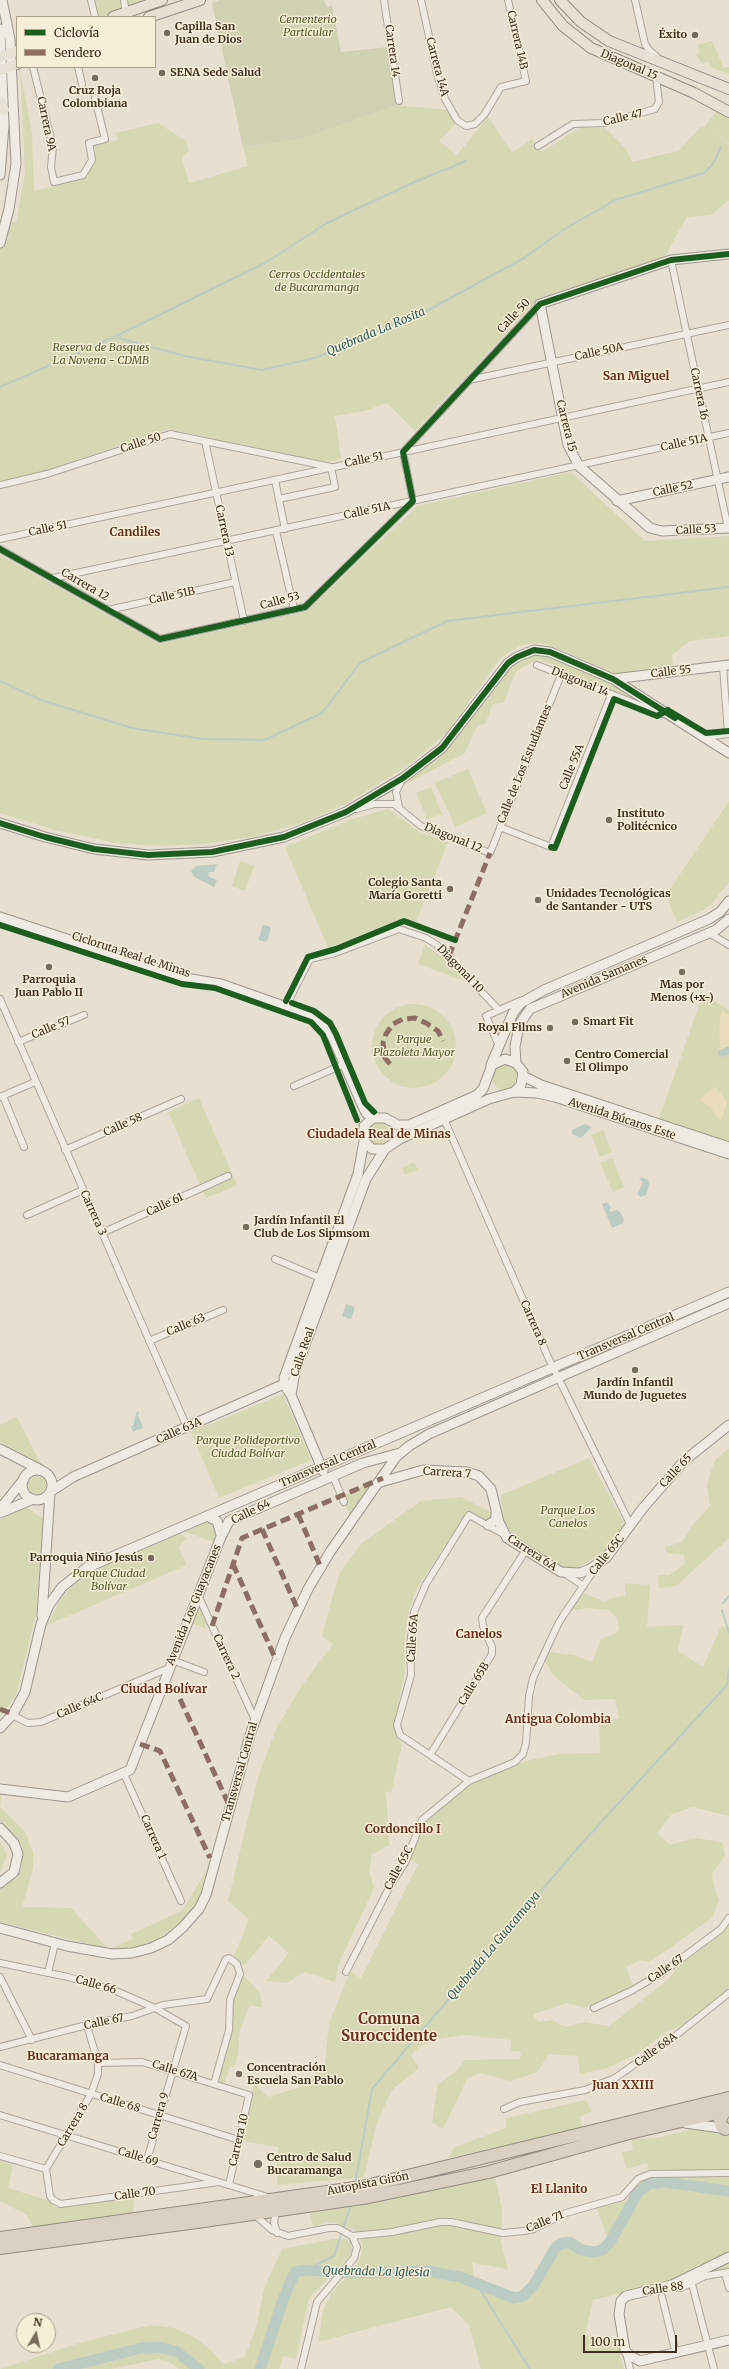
<!DOCTYPE html>
<html>
<head>
<meta charset="utf-8">
<style>
	body { margin:0 }
	#map { position:relative; width:729px; height:2369px; overflow:hidden; background:#e7e0d1; font-family:Merriweather,serif }
	canvas { display:block }
	.legend { position:absolute; left:16px; top:16px; width:140px; height:52px; box-sizing:border-box; background:#f7eed8; border:1px solid #ada18e; margin:0; padding:5px 7px; list-style:none; font-size:12px; color:#3d2e20 }
	.legend li { display:flex; align-items:center; gap:8px; height:20px }
	.legend b { width:20px; border:1px solid #ada18e }
	.north { position:absolute; left:16px; top:2313px; width:40px; height:40px; box-sizing:border-box; background:#f7eed8; border:1px solid #ada18e; border-radius:50%; rotate:9deg; font-size:11px; font-weight:700; line-height:16px; text-align:center; color:#3d2e20 }
	.north::after { content:''; display:block; margin:auto; width:14px; height:18px; background:#786c5e; clip-path:polygon(50% 0,100% 100%,50% 72%,0 100%) }
	.scale { position:absolute; left:583px; top:2335px; width:94px; height:18px; box-sizing:border-box; border:2px solid #3d2e20; border-top:0; padding-left:5px; font-size:12px; line-height:14px; white-space:nowrap; color:#3d2e20; -webkit-text-stroke:3px #f7eed8; paint-order:stroke }
</style>
</head>
<body>
<div id="map">
<canvas width="729" height="2369"></canvas>
<ul class="legend">
<li><b style="height:5px;background:#1b5e20"></b>Ciclovía</li>
<li><b style="height:5px;background:#8d6e63"></b>Sendero</li>
</ul>
<div class="north">N</div>
<div class="scale">100 m</div>
</div>
<script>
const context = document.querySelector('canvas').getContext('2d');
context.lineJoin = 'round';
function fill(path, color) { context.fillStyle = color; context.fill(path, 'evenodd'); }
const shape = rows => new Path2D(rows.map(r => 'M' + r).join(''));
function trace(path, color, width, dash) { context.strokeStyle = color; context.lineWidth = width; context.lineCap = dash ? 'butt' : 'round'; context.setLineDash(dash || []); context.stroke(path); }
function drawText(font, color, halo, rows, align = 'center') {
  context.font = font + ' Merriweather,serif'; context.lineWidth = 3; context.setLineDash([]); context.textBaseline = 'middle'; context.strokeStyle = halo; context.fillStyle = color; for (const [text, x, y, turn = 0] of rows) {
    context.save(); context.translate(x, y); context.rotate((+turn || 0) * Math.PI / 180); context.textAlign = isNaN(turn) ? turn : align; if (halo) context.strokeText(text, 0, 0); context.fillText(text, 0, 0); context.restore();
  }
}
fill(shape([
	[94,0,153,0,102,17,97,17],
	[712,41,724,68,729,67,729,74,712,68,708,62,703,64,699,60,696,54,700,52,697,45],
	[20,71,32,133,34,191,85,178,96,161,94,145,117,140,116,133,158,123,186,141,189,151,182,158,189,183,248,166,243,147,298,140,397,105,447,110,456,123,439,141,457,155,488,117,512,153,532,139,542,152,580,127,605,128,627,150,632,162,678,151,702,126,727,141,729,145,729,200,711,215,687,217,664,258,539,298,415,431,387,403,364,411,335,416,341,459,326,462,169,429,43,471,0,481,0,220,16,223,25,173],
	[717,111,729,119,729,143,704,127],
	[571,472,645,541,729,536,729,636,690,641,672,655,673,665,616,674,549,645,539,643,525,644,509,652,498,661,447,733,407,766,346,804,302,823,253,837,203,844,163,846,116,843,55,830,0,813,0,555,159,644,307,611,417,506],
	[538,653,611,682,651,706,561,672,557,666,538,659,516,671,504,702,492,705,486,723,477,726,465,753,406,784,453,742,511,666,520,659],
	[468,769,487,813,455,827,435,783],
	[431,787,442,814,427,819,416,793],
	[729,801,729,882,713,902,704,910,677,922,666,895],
	[388,809,420,832,448,842,416,922,405,917,328,948,285,847,349,820],
	[240,861,254,866,245,891,232,886],
	[425,944,443,958,465,981,418,964],
	[703,994,729,1010,729,1141,659,1119],
	'372 1046a42 42 0 1 1 84 0a42 42 0 1 1-84 0Z',
	'492 1077a13 13 0 1 1 26 0a13 13 0 1 1-26 0Z',
	[199,1098,237,1185,206,1198,168,1112],
	'368 1134a11 11 0 1 1 22 0a11 11 0 1 1-22 0Z',
	[603,1130,612,1152,600,1157,591,1135],
	[612,1158,624,1187,613,1192,600,1163],
	[414,1162,418,1170,405,1175,402,1168],
	[283,1394,311,1460,219,1498,191,1432],
	[17,1417,40,1463,0,1442,0,1425],
	[729,1448,729,1538,676,1586,659,1588,658,1575,669,1575,685,1564,684,1555,667,1553,665,1547,682,1542,691,1527,710,1506,707,1485,714,1461],
	[589,1458,624,1524,610,1546,599,1555,579,1567,566,1568,552,1563,516,1540,504,1522,501,1495],
	'28 1485a9 9 0 1 1 18 0a9 9 0 1 1-18 0Z',
	[375,1481,350,1516,341,1496],
	[461,1497,491,1512,491,1515,488,1522,468,1510,416,1590,409,1611,404,1641,405,1671,394,1724,397,1737,402,1745,391,1793,386,1791,389,1845,372,1854,369,1870,374,1888,339,1963,335,1982,305,1972,286,1983,266,1981,289,1953,269,1936,244,1966,234,1956,249,1919,228,1901,258,1777,276,1729,302,1685,333,1644,322,1636,330,1605,340,1572,362,1543,421,1501],
	[25,1506,43,1519,36,1614,16,1695,0,1717,0,1520],
	[211,1520,218,1531,214,1542,185,1532],
	[180,1534,187,1538,178,1547,187,1565,47,1625,62,1597,82,1576,102,1565],
	[625,1583,650,1585,647,1627,683,1625,678,1651,703,1667,721,1626,729,1627,729,1816,693,1807,672,1814,657,1833,670,1845,695,1838,722,1842,725,1855,712,1874,714,1887,719,1900,712,1918,649,1962,640,1960,626,1967,633,1986,585,2008,567,2003,533,2014,538,2022,551,2020,566,2027,584,2022,609,2026,669,1979,677,1967,719,1936,729,1925,729,1988,683,2025,666,2032,637,2054,607,2068,580,2074,578,2056,549,2054,537,2072,511,2081,479,2073,467,2079,443,2129,432,2122,438,2084,455,2072,465,2060,520,2059,521,2052,511,2051,511,2040,464,2035,437,2039,418,2048,411,2055,419,2068,392,2090,377,2122,364,2177,277,2185,278,2147,242,2141,254,2084,269,2097,301,2087,325,2064,329,2023,350,1972,361,1978,418,1864,409,1859,424,1823,469,1785,526,1761,558,1754,600,1753,599,1720,619,1719,615,1699,584,1700,553,1675,545,1661,550,1652,574,1655,592,1662,601,1639,615,1634,619,1629,617,1618,609,1610,589,1608,569,1611,583,1593,603,1601,625,1595],
	[198,1602,207,1621,205,1628,190,1623],
	[0,1792,2,1793,0,1807,25,1832,33,1852,33,1868,22,1907,71,1908,108,1949,133,1939,131,1934,182,1911,205,1873,218,1840,198,1903,187,1917,160,1938,137,1947,121,1950,108,1949,0,1922,0,1889,18,1877,21,1869,23,1851,21,1844,0,1821],
	[0,1841,7,1855,0,1872],
	[244,1976,260,1993,262,2008,250,2005,240,2029,238,2055,234,2067,230,2066,224,2084,217,2082,232,2028,232,2002,236,1991],
	[586,2100,592,2111,580,2117,582,2127,449,2158,453,2148,506,2128,506,2118],
	[729,2120,729,2268,706,2272,701,2263,668,2282,593,2300,585,2335,616,2339,624,2369,481,2369,469,2325,451,2307,318,2342,323,2311,331,2294,357,2265,362,2252,362,2244,360,2237,353,2229,336,2223,326,2222,313,2227,310,2213,357,2206,495,2177,502,2209,501,2242,508,2269,472,2263,474,2276,511,2293,523,2292,531,2283,558,2239,566,2236,573,2237,583,2244,595,2247,602,2246,608,2239,596,2207,627,2201,638,2183,651,2178,647,2163,626,2169,622,2152,633,2150,631,2139,657,2138],
	[0,2161,13,2165,8,2188,47,2200,57,2207,134,2197,133,2212,33,2227,27,2215,0,2201],
	[334,2239,346,2239,351,2243,352,2250,349,2257,309,2298,296,2359,283,2356,279,2369,179,2369,167,2361,158,2359,111,2369,0,2369,79,2343,151,2325,174,2328,194,2337,212,2351,223,2364,245,2357,256,2327,265,2286,282,2249]
]), '#d6d7b3');
fill(shape([
	[721,1010,729,1015,729,1050,721,1051,719,1031],
	[715,1086,727,1102,721,1122,711,1108,699,1100]
]), '#eadcb9');
fill(shape([
	[220,0,324,0,327,7,332,6,341,52,388,47,397,105,298,140,243,147,212,3]
]), '#d1d1b3');
fill(shape([
	[217,864,214,872,209,872,208,876,217,880,214,887,194,877,191,871,196,866],
	[263,925,271,927,267,942,258,940],
	[585,1124,592,1127,581,1138,572,1134,572,1130],
	[641,1177,648,1180,649,1184,646,1195,641,1197,637,1194,643,1182,639,1179],
	[607,1202,611,1207,609,1212,617,1210,620,1212,624,1220,623,1223,612,1228,602,1204],
	[346,1304,355,1307,351,1319,342,1316],
	[137,1411,139,1412,138,1415,143,1428,133,1432,131,1426,133,1426]
]), '#bcccc2');
trace(shape([
	[114,337,265,263,327,223,412,183,466,161],
	[0,387,114,337,185,356,262,370,318,357,364,336,421,314,524,258,563,230,615,200,704,173,713,164,721,147],
	[0,681,41,700,132,728,203,739,264,740,322,713,360,663,447,621,729,587],
	[723,1603,729,1596],
	[722,1610,729,1633],
	[355,2184,372,2089,582,1843,727,1685,729,1669],
	[306,2270,334,2256,351,2204],
	[475,2282,530,2369]
]), '#bcccc2', 2);
trace(shape([
	[722,1053,729,1050]
]), '#bcccc2', 7);
trace(shape([
	[58,2369,141,2348,159,2347,176,2351,199,2369],
	[260,2369,284,2297,295,2272,306,2270,353,2273,428,2271,460,2277,514,2298,523,2296,533,2286,556,2247,562,2243,570,2243,581,2250,594,2252,602,2250,610,2242,638,2192,649,2184,665,2182,729,2191]
]), '#bcccc2', 11);
const street = shape([
	[91,0,95,17],
	[124,0,126,14],
	[384,0,399,101],
	[421,0,438,77,445,99,457,120,466,126,475,124,484,115,501,87,526,81,508,0],
	[635,0,645,44,649,50,657,57],
	[33,67,53,147,51,167,54,182,83,175,92,160,89,143,105,139,95,98],
	[78,67,82,84],
	[538,146,573,124,605,123,655,109,659,102,656,76],
	[671,260,728,528],
	[469,380,729,325],
	[205,441,244,621],
	[275,480,285,529],
	[0,485,47,474,170,434,331,467,335,487,279,499],
	[276,531,294,609],
	[0,539,729,382],
	[0,549,160,639,305,607,413,501,403,452,540,304],
	[53,578,729,433],
	[108,610,235,582],
	[537,665,662,714],
	[723,666,728,734],
	[705,737,729,734],
	[399,807,396,792,402,780],
	[357,809,374,804,394,804,421,826,490,853,561,675],
	[500,827,551,847,611,695],
	[709,933,729,945],
	[0,999,187,1427],
	[286,1006,310,959,335,953,399,929,426,938,437,945,499,1010],
	[18,1042,84,1015],
	[499,1046,486,1016,522,1000],
	[294,1086,340,1066],
	[3,1096,24,1147],
	[0,1097,35,1082],
	[444,1119,548,1357,630,1524],
	[65,1150,181,1099],
	[27,1215,83,1190],
	[102,1233,228,1176],
	[275,1259,320,1278],
	[149,1341,223,1310],
	[333,1476,344,1502],
	[564,1573,582,1585],
	[198,1595,255,1720],
	[172,1660,204,1672],
	[12,1715,28,1723,41,1722,169,1668],
	[430,1755,492,1654,492,1647,483,1626,482,1618,526,1550],
	[124,1774,181,1901],
	[469,1781,400,1735,397,1725,411,1675,410,1646,414,1612,426,1584,469,1515,505,1535],
	[0,1963,68,1977,116,1991,155,2008,186,2026,147,2160],
	[346,1972,390,1886,406,1861,422,1820,469,1781,515,1762,523,1754,526,1743,529,1696,533,1678,559,1622,596,1567],
	[48,1973,55,1943],
	[0,1977,32,2040],
	[594,2008,631,1991,662,1973,721,1929,729,1918],
	[87,2025,98,2063,98,2074,91,2094,46,2169,50,2196,53,2200,61,2204,219,2182],
	[0,2047,95,2023,132,2016,163,2005,207,1999,226,1959,229,1958,237,1964,240,1974,230,2000,229,2030,214,2084],
	[98,2063,142,2062,249,2095,229,2185],
	[0,2065,239,2140],
	[504,2109,520,2102,585,2090,615,2078,674,2037,729,1993],
	[0,2115,268,2197],
	[0,2156,46,2169],
	[276,2211,274,2222,277,2233],
	[255,2215,272,2230,288,2236,329,2228,338,2228,352,2236,357,2247,354,2258,317,2302,301,2369],
	[352,2236,392,2232,440,2222,451,2222,503,2233,524,2231,534,2229,566,2213,622,2197,638,2179,650,2174,729,2173],
	[725,2273,729,2288],
	[692,2284,714,2369],
	[668,2286,681,2288,705,2276,729,2272],
	[662,2297,676,2354],
	[626,2353,630,2369]
]);
const secondary = shape([
	[0,29,4,126,0,175],
	[0,243,9,209,16,164,10,39,2,0],
	[729,254,671,260,540,304,568,445,579,466,650,528,662,531,729,528],
	[617,501,729,477],
	[613,679,729,665],
	[0,823,45,837,94,849,148,855,212,852,284,837,346,812,403,778,442,748,508,663,517,657,534,650,550,652,613,679,729,753],
	[0,917,185,978,221,984,312,1016,325,1026,333,1038,364,1109,367,1114,376,1117],
	[505,1059,516,1063,523,1072,521,1085,514,1092,489,1099,400,1139,385,1149,372,1149,364,1141,364,1126,373,1118,385,1118,398,1125,409,1125,477,1095,483,1089,492,1065,505,1059],
	[516,1063,515,1047,519,1025,530,1009,716,930,729,919],
	[491,1065,513,1013,521,1003,544,990,709,919,720,912,729,901],
	[523,1076,541,1085,729,1147],
	[514,1092,537,1093,555,1097,729,1154],
	[291,1395,295,1372,366,1179,385,1149],
	[0,1449,41,1470],
	'22 1485a15 15 0 1 1 30 0a15 15 0 1 1-30 0Z',
	[323,1471,291,1395,285,1386,284,1378,358,1174,364,1141],
	[381,1482,423,1470,467,1472,479,1476,491,1489,499,1522,507,1538,561,1572,580,1573,590,1569,606,1558,643,1508,684,1461,729,1425],
	[0,1509,24,1479],
	[0,1513,33,1499],
	[207,1516,217,1521,221,1535],
	[488,1525,496,1520,496,1513],
	[42,1616,50,1492,73,1477,284,1384],
	[0,1728,13,1714,25,1692,41,1624,49,1605,62,1587,86,1568,729,1292],
	[0,1789,68,1797,130,1770,221,1537,229,1521,363,1463,400,1453],
	[0,1828,14,1843,18,1854,14,1872,0,1883],
	[0,1928,67,1946,112,1954,132,1953,151,1948,168,1940,182,1928,199,1909,206,1895,250,1735,285,1638,308,1589,330,1552,396,1457,409,1446,429,1434,729,1303],
	[685,2123,728,2129],
	[729,2257,672,2285,626,2296,621,2301,619,2314,625,2350,630,2356,640,2361,729,2340]
]);
const primary = shape([
	[542,0,563,26,591,48,694,93,729,112],
	[560,0,581,22,609,41,729,89],
	[113,17,162,0],
	[149,17,200,0],
	[0,57,17,51],
	[0,70,17,64],
	[0,101,4,110]
]);
const highway = shape([
	[725,2111,720,2119,721,2125,725,2129],
	[0,2238,362,2187,729,2098],
	[0,2248,197,2222,369,2197,489,2172,629,2133,729,2110]
]);
trace(street, '#ada599', 8);
trace(secondary, '#9c958a', 11);
trace(primary, '#928b80', 12);
trace(highway, '#928b80', 14);
trace(street, '#efebe3', 6);
trace(secondary, '#efebe3', 9);
trace(primary, '#e6e1d4', 10);
trace(highway, '#dad1c2', 12);
trace(shape([
	[449,956,490,853],
	[390,1064,385,1058,383,1043,386,1034,393,1024,403,1019,415,1018,426,1023,438,1031,443,1041],
	[298,1514,321,1568],
	[262,1529,298,1610],
	[233,1564,276,1660],
	[212,1626,242,1538,383,1478],
	[180,1699,230,1807],
	[0,1709,13,1714],
	[140,1744,160,1751,210,1858]
]), '#8d6e63', 5, [10, 5]);
trace(shape([
	[0,549,160,639,305,607,413,501,403,452,540,304,671,260,729,254],
	[671,712,706,733,729,731],
	[0,823,45,837,94,849,148,855,212,852,284,837,346,812,403,778,442,748,508,663,517,657,534,650,550,652,613,679,675,718],
	[551,847,555,848,614,699,657,716,668,710],
	[0,925,182,984,215,988,311,1022,323,1035,357,1120],
	[286,1001,308,957,336,949,404,921,455,940],
	[292,1003,314,1011,330,1023,336,1034,365,1103,374,1112]
]), '#1b5e20', 6);
for (const [x, y, r, color] of [
	[167,33,4,"#786c5e"],
	[695,35,4,"#786c5e"],
	[162,73,4,"#786c5e"],
	[95,78,4,"#786c5e"],
	[609,820,4,"#786c5e"],
	[450,889,4,"#786c5e"],
	[538,900,4,"#786c5e"],
	[49,967,4,"#786c5e"],
	[682,972,4,"#786c5e"],
	[575,1022,4,"#786c5e"],
	[550,1028,4,"#786c5e"],
	[567,1061,4,"#786c5e"],
	[246,1227,4,"#786c5e"],
	[635,1370,4,"#786c5e"],
	[151,1558,4,"#786c5e"],
	[239,2074,4,"#786c5e"],
	[258,2164,5,"#786c5e"]
]) { const dot = new Path2D(); dot.arc(x, y, r, 0, 2 * Math.PI); context.fillStyle = color; context.fill(dot); trace(dot, '#f7eed8', 1.5); }
drawText('italic 11px', '#4d5a26', '#f7eed8', [
	["Cementerio",308,20],
	["Particular",308,33],
	["Cerros Occidentales",317,275],
	["de Bucaramanga",317,288],
	["Reserva de Bosques",101,348],
	["La Novena - CDMB",101,361],
	["Parque",414,1040],
	["Plazoleta Mayor",414,1053],
	["Parque Polideportivo",248,1441],
	["Ciudad Bolívar",248,1454],
	["Parque Los",568,1511],
	["Canelos",568,1524],
	["Parque Ciudad",109,1574],
	["Bolívar",109,1587]
]);
drawText('bold 11px', '#3d2e20', '#f7eed8', [
	["Capilla San",175,27],
	["Juan de Dios",175,40],
	["Éxito",687,35,"right"],
	["SENA Sede Salud",170,73],
	["Cruz Roja",95,91,"center"],
	["Colombiana",95,104,"center"],
	["Instituto",617,814],
	["Politécnico",617,827],
	["Colegio Santa",442,883,"right"],
	["María Goretti",442,896,"right"],
	["Unidades Tecnológicas",546,894],
	["de Santander - UTS",546,907],
	["Parroquia",49,980,"center"],
	["Juan Pablo II",49,993,"center"],
	["Mas por",682,985,"center"],
	["Menos (+x-)",682,998,"center"],
	["Smart Fit",583,1022],
	["Royal Films",542,1028,"right"],
	["Centro Comercial",575,1055],
	["El Olimpo",575,1068],
	["Jardín Infantil El",254,1221],
	["Club de Los Sipmsom",254,1234],
	["Jardín Infantil",635,1383,"center"],
	["Mundo de Juguetes",635,1396,"center"],
	["Parroquia Niño Jesús",143,1558,"right"],
	["Concentración",247,2068],
	["Escuela San Pablo",247,2081],
	["Centro de Salud",267,2158],
	["Bucaramanga",267,2171]
], 'left');
drawText('11px', '#3d2e20', '#f7eed8', [
	["Carrera 14B",517,40,77],
	["Carrera 14",392,51,82],
	["Diagonal 15",629,65,23],
	["Carrera 14A",437,67,75],
	["Calle 47",623,118,-13],
	["Carrera 9A",46,124,78],
	["Calle 50",514,316,-47],
	["Calle 50A",599,352,-12],
	["Carrera 16",699,394,78],
	["Carrera 15",566,426,76],
	["Calle 50",141,443,-18],
	["Calle 51A",684,443,-12],
	["Calle 51",364,460,-12],
	["Calle 52",673,489,-12],
	["Calle 51A",367,511,-12],
	["Calle 51",48,529,-12],
	["Calle 53",696,530,-3],
	["Carrera 13",224,531,78],
	["Carrera 12",85,585,30],
	["Calle 51B",172,596,-12],
	["Calle 53",280,601,-15],
	["Calle 55",671,672,-7],
	["Diagonal 14",580,682,22],
	["Calle de Los Estudiantes",525,764,-68],
	["Calle 55A",572,767,-68],
	["Diagonal 12",453,838,22],
	["Cicloruta Real de Minas",131,955,18],
	["Diagonal 10",460,969,46],
	["Avenida Samanes",604,977,-23],
	["Calle 57",51,1028,-23],
	["Avenida Búcaros Este",622,1119,18],
	["Calle 58",123,1125,-24],
	["Calle 61",165,1205,-25],
	["Carrera 3",93,1213,66],
	["Carrera 8",533,1323,66],
	["Calle 63",186,1325,-23],
	["Transversal Central",626,1337,-23],
	["Calle Real",303,1352,-71],
	["Calle 63A",179,1431,-24],
	["Transversal Central",328,1464,-23],
	["Calle 65",676,1471,-47],
	["Carrera 7",447,1473,4],
	["Calle 64",251,1512,-26],
	["Carrera 6A",532,1553,33],
	["Calle 65C",607,1555,-51],
	["Avenida Los Guayacanes",194,1605,-68],
	["Calle 65A",413,1638,-86],
	["Carrera 2",226,1657,65],
	["Calle 65B",474,1684,-58],
	["Calle 64C",80,1706,-23],
	["Transversal Central",240,1772,-74],
	["Carrera 1",153,1837,66],
	["Calle 65C",399,1868,-62],
	["Calle 67",666,1969,-34],
	["Calle 66",96,1985,16],
	["Calle 67",104,2022,-12],
	["Calle 68A",656,2050,-36],
	["Calle 67A",175,2071,17],
	["Calle 68",120,2103,17],
	["Carrera 9",159,2116,-74],
	["Carrera 8",73,2125,-59],
	["Carrera 10",239,2140,-77],
	["Calle 69",138,2157,17],
	["Autopista Girón",368,2184,-11],
	["Calle 70",135,2194,-8],
	["Calle 71",545,2222,-22],
	["Calle 88",663,2289,-8]
]);
drawText('italic 12px', '#2f5d5a', '#f7eed8', [
	["Quebrada La Rosita",376,332,-23],
	["Quebrada La Guacamaya",494,1946,-50],
	["Quebrada La Iglesia",376,2272,1]
]);
drawText('bold 12px', '#6b2e1e', '#f7eed8', [
	["San Miguel",636,377],
	["Candiles",135,533],
	["Ciudadela Real de Minas",379,1135],
	["Canelos",479,1635],
	["Ciudad Bolívar",164,1690],
	["Antigua Colombia",558,1720],
	["Cordoncillo I",403,1830],
	["Bucaramanga",68,2057],
	["Juan XXIII",623,2086],
	["El Llanito",559,2190]
]);
drawText('bold 15px', '#6b2e1e', '#f7eed8', [
	["Comuna",389,2020],
	["Suroccidente",389,2037]
]);
</script>
</body>
</html>
